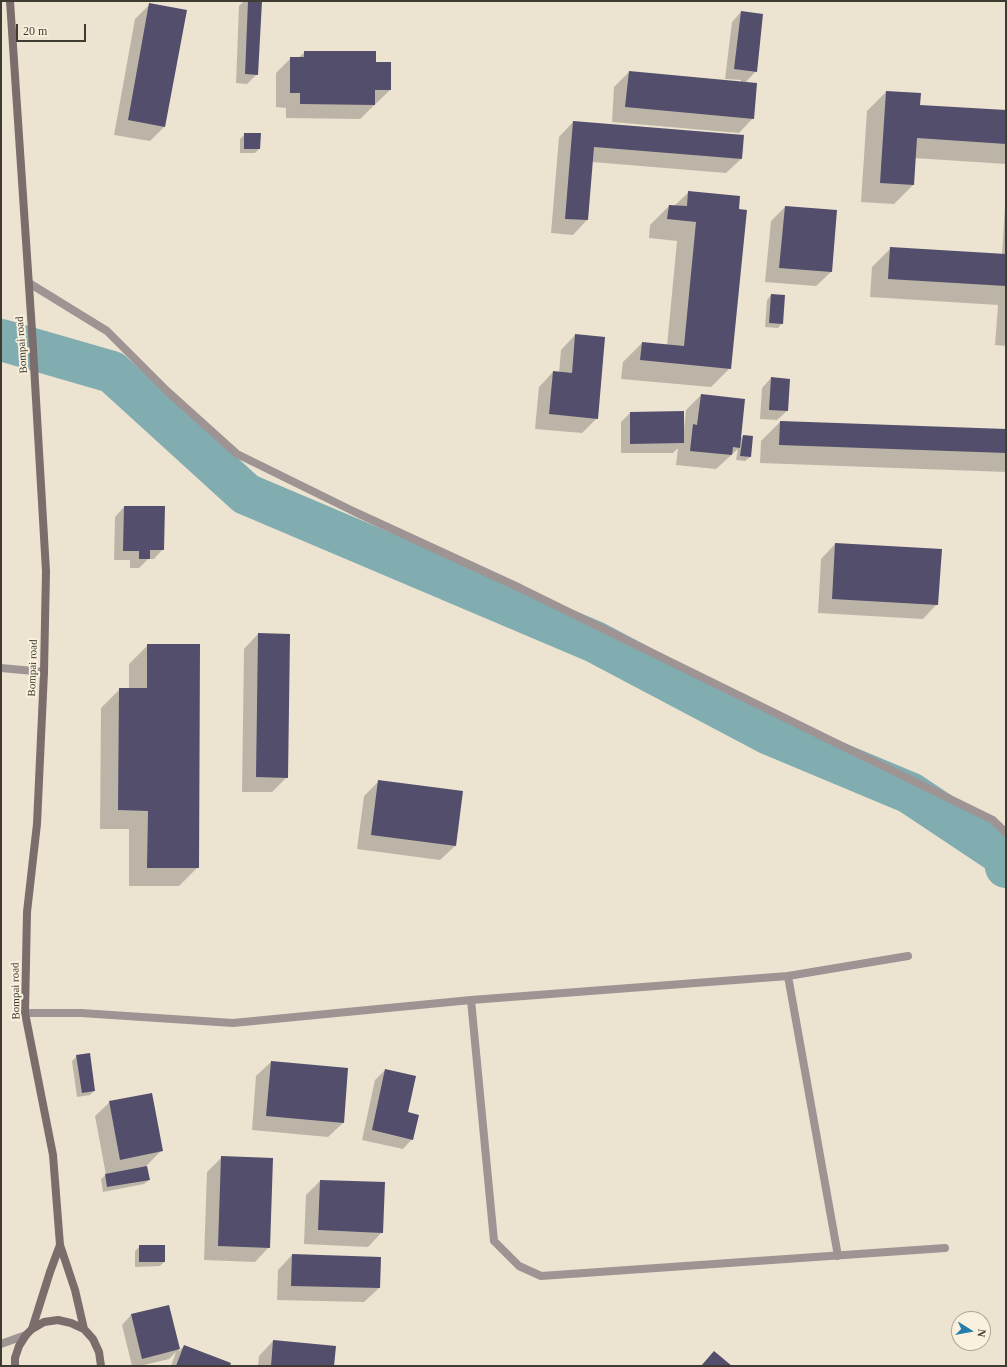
<!DOCTYPE html>
<html>
<head>
<meta charset="utf-8">
<style>
	body { margin:0 }
	#map { position:relative; width:1007px; height:1367px; overflow:hidden; background:#ece3d1; font-family:"Times New Roman",serif }
	canvas { display:block }
	.frame { position:absolute; inset:0; border:2px solid #3e3b33; pointer-events:none }
	.north { position:absolute; left:951px; top:1311px; width:40px; height:40px; box-sizing:border-box; background:#faf0de; border:1px solid #afa89a; border-radius:50%; rotate:101deg; font-size:11px; font-weight:700; line-height:16px; text-align:center; color:#3e3b33 }
	.north::after { content:''; display:block; margin:auto; width:14px; height:18px; background:#267cab; clip-path:polygon(50% 0,100% 100%,50% 72%,0 100%) }
	.scale { position:absolute; left:16px; top:24px; width:70px; height:18px; box-sizing:border-box; border:2px solid #3e3b33; border-top:0; padding-left:5px; font-size:12px; line-height:14px; white-space:nowrap; color:#3e3b33; -webkit-text-stroke:3px #faf0de; paint-order:stroke }
</style>
</head>
<body>
<div id="map">
<canvas width="1007" height="1367"></canvas>
<div class="frame"></div>
<div class="north">N</div>
<div class="scale">20 m</div>
</div>
<script>
const context = document.querySelector('canvas').getContext('2d');
context.lineJoin = 'round';
function fill(path, color) { context.fillStyle = color; context.fill(path, 'evenodd'); }
const shape = rows => new Path2D(rows.map(r => 'M' + r).join(''));
function trace(path, color, width, dash) { context.strokeStyle = color; context.lineWidth = width; context.lineCap = dash ? 'butt' : 'round'; context.setLineDash(dash || []); context.stroke(path); }
function drawText(font, color, halo, rows, align = 'center') {
  context.font = font + ' "Times New Roman",serif'; context.lineWidth = 4; context.setLineDash([]); context.textBaseline = 'middle'; context.strokeStyle = halo; context.fillStyle = color; for (const [text, x, y, turn = 0] of rows) {
    context.save(); context.translate(x, y); context.rotate((+turn || 0) * Math.PI / 180); context.textAlign = isNaN(turn) ? turn : align; if (halo) context.strokeText(text, 0, 0); context.fillText(text, 0, 0); context.restore();
  }
}
fill(shape([
	[244,1,261,1,257,74,247,84,236,83,239,6],
	[150,4,164,127,150,141,114,135,135,19],
	[741,12,756,71,745,83,753,118,739,133,612,122,614,87,629,72,741,82,741,80,725,79,732,22],
	[305,52,375,63,390,63,390,90,360,119,286,118,286,108,276,107,276,73,291,58,298,58],
	[886,92,919,106,1006,111,1006,164,914,158,913,185,894,204,861,202,867,111],
	[573,122,741,159,726,173,592,162,587,220,573,235,551,233,559,137],
	[245,134,259,149,255,153,240,153,240,139],
	[1006,188,1006,346,995,345,998,305,870,297,872,267,891,248,1002,255],
	[689,192,739,197,730,368,711,387,621,379,623,362,642,343,667,346,677,241,649,238,650,225,669,206,674,206],
	[785,207,836,211,831,272,816,286,765,282,771,221],
	[771,295,782,323,778,328,765,327,767,300],
	[575,335,597,418,582,433,535,429,539,387,553,372,559,373,561,350],
	[771,378,787,411,777,420,760,419,762,388],
	[701,395,740,439,743,436,750,457,745,461,736,460,738,449,716,469,676,465,678,448,673,453,621,453,621,422,630,413,684,429,686,410],
	[780,422,1006,430,1006,472,760,463,761,441],
	[124,507,163,549,154,559,148,559,139,568,130,568,130,560,114,560,115,517],
	[835,544,937,604,923,619,818,613,821,559],
	[258,634,287,777,272,792,242,792,244,649],
	[148,645,198,867,179,886,129,886,129,829,100,829,101,708,120,689,129,689,129,664],
	[378,782,455,846,440,860,357,849,364,796],
	[77,1056,94,1091,90,1095,77,1097,72,1061],
	[271,1062,347,1069,343,1123,328,1137,252,1130,256,1076],
	[385,1070,407,1113,412,1139,403,1149,362,1140,375,1080],
	[110,1102,161,1151,146,1166,149,1180,144,1184,103,1192,101,1179,106,1175,95,1116],
	[222,1157,269,1247,255,1262,204,1260,207,1172],
	[320,1181,382,1232,368,1247,304,1244,306,1195],
	[140,1246,164,1262,160,1266,135,1267,135,1251],
	[292,1255,380,1258,379,1288,364,1302,277,1300,278,1270],
	[168,1306,179,1351,184,1346,229,1366,171,1366,176,1352,169,1359,140,1366,132,1366,122,1325,131,1315],
	[273,1341,333,1366,258,1366,259,1356]
]), '#0003');
trace(shape([
	[1,340,112,372,246,494,595,642,769,734,910,793,1003,855,1006,867]
]), '#81acb0', 42);
fill(shape([
	[248,1,262,1,258,75,245,74],
	[149,3,187,10,165,127,128,120],
	[741,11,763,14,757,72,734,69],
	[304,51,376,51,376,62,391,62,391,90,375,90,375,105,300,104,300,93,290,93,290,57,304,57],
	[629,71,757,83,754,119,625,107],
	[886,91,921,93,920,105,1006,110,1006,144,917,138,914,185,880,183],
	[573,121,744,135,742,159,594,147,588,220,565,219],
	[244,133,261,133,260,149,244,149],
	[688,191,740,196,739,209,747,210,731,369,640,360,642,342,684,346,696,222,667,219,669,205,687,206],
	[785,206,837,210,832,272,779,268],
	[890,247,1006,254,1006,286,888,279],
	[771,294,785,295,783,324,769,323],
	[575,334,605,337,598,419,549,414,553,371,572,373],
	[771,377,790,379,788,411,769,410],
	[701,394,745,399,740,448,733,447,732,455,690,451,693,424,697,425],
	[684,411,684,443,630,444,630,412],
	[780,421,1006,429,1006,453,779,445],
	[743,435,753,436,751,457,740,456],
	[124,506,165,506,164,550,150,550,150,559,139,559,139,551,123,551],
	[835,543,942,549,938,605,832,599],
	[258,633,290,634,288,778,256,777],
	[147,644,200,644,199,868,147,868,148,811,118,810,119,688,147,688],
	[378,780,463,791,456,846,371,835],
	[90,1053,95,1091,82,1093,76,1055],
	[271,1061,348,1068,344,1123,266,1116],
	[385,1069,416,1076,408,1112,419,1115,413,1140,372,1130],
	[152,1093,163,1151,120,1160,109,1101],
	[221,1156,273,1158,270,1248,218,1246],
	[147,1166,150,1180,107,1187,105,1174],
	[320,1180,385,1182,383,1233,318,1230],
	[139,1245,165,1245,165,1262,139,1262],
	[292,1254,381,1257,380,1288,291,1286],
	[169,1305,180,1349,142,1359,131,1314],
	[273,1340,336,1346,334,1366,271,1366],
	[184,1345,231,1363,230,1366,176,1366],
	[714,1351,732,1366,701,1366]
]), '#524e6b');
trace(shape([
	[29,283,107,331,167,391,237,454,357,513,520,588,993,820,1006,833],
	[1,668,44,672],
	[788,976,838,1256],
	[471,1000,494,1241,519,1266,541,1276,945,1248],
	[25,1013,81,1013,233,1023,471,1000,788,976,908,956],
	[1,1344,26,1335]
]), '#9e9493', 8);
trace(shape([
	[10,1,32,331,46,571,44,672,37,824,27,912,25,1013,53,1155,60,1245,75,1290,84,1329],
	[32,1329,50,1272,60,1245],
	[15,1366,15,1358,19,1346,26,1335,32,1329,44,1322,58,1320,71,1323,84,1329,93,1339,99,1352,101,1366]
]), '#7b6d6c', 8);
drawText('11px', '#3e3b33', '#faf0de', [
	["Bompai road",22,345,-94],
	["Bompai road",33,668,-88],
	["Bompai road",16,991,-91]
]);
</script>
</body>
</html>
